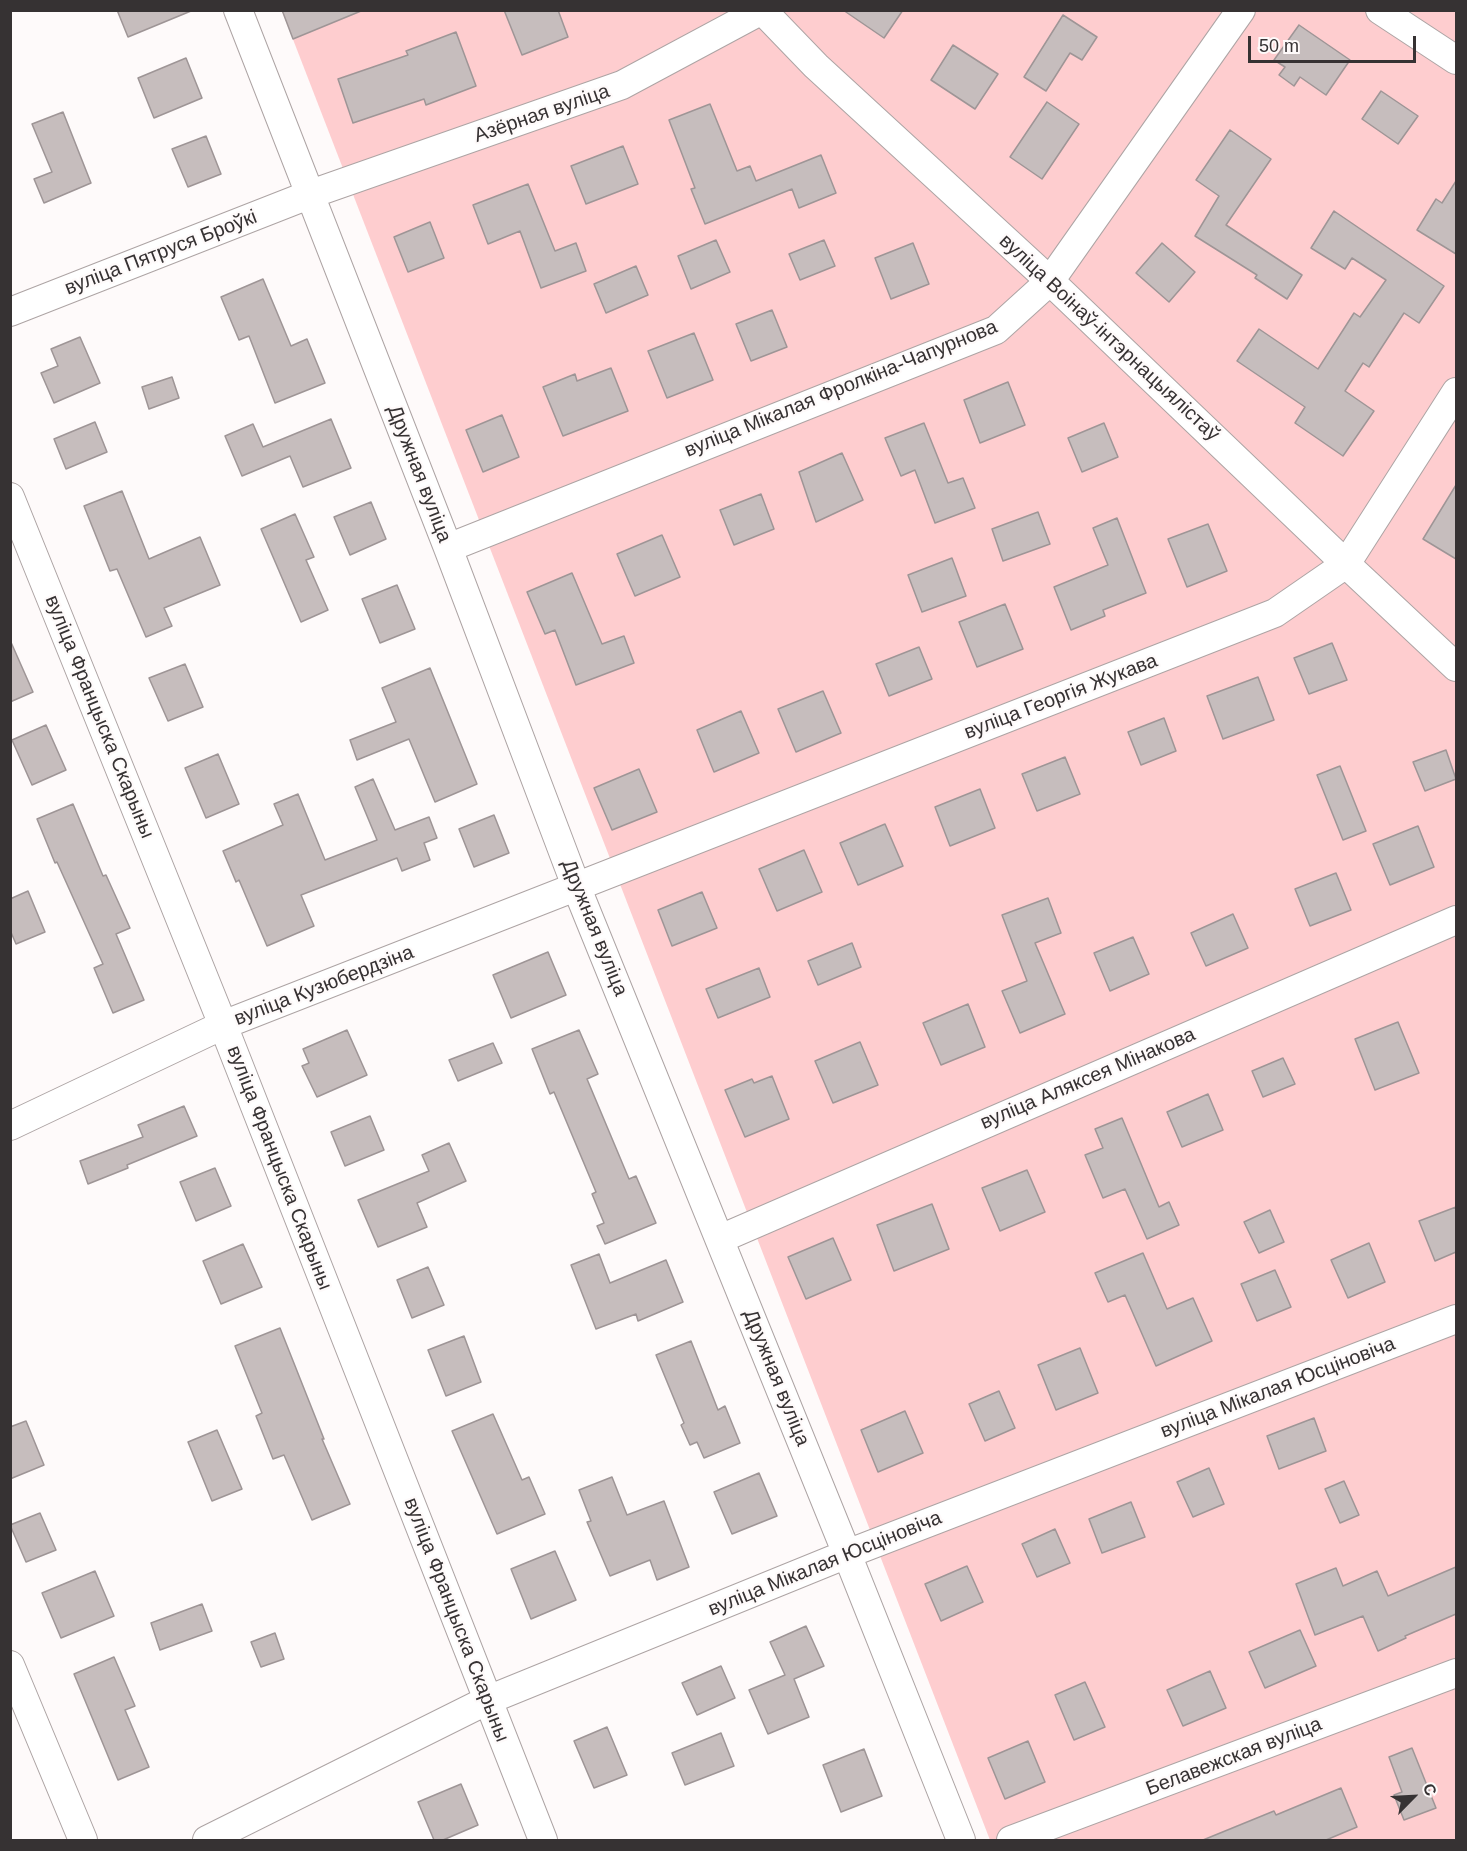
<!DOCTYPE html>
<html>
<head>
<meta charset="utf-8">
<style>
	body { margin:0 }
	#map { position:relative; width:1467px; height:1851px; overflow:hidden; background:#fefafa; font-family:Helvetica,sans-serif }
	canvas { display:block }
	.frame { position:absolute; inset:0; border:12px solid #363233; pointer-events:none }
	.north { position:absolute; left:1383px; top:1767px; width:60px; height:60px; -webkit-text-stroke:4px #fefafa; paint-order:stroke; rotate:66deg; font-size:16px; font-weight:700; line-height:24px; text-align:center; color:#363233 }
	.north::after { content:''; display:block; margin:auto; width:21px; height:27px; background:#363233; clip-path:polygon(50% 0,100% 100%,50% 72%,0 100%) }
	.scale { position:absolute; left:1248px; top:36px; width:168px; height:27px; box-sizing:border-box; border:3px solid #363233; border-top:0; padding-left:8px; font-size:18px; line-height:21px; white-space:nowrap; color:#363233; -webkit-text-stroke:4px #fefafa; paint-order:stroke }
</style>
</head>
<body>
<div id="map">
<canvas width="1467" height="1851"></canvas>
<div class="frame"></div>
<div class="north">С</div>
<div class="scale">50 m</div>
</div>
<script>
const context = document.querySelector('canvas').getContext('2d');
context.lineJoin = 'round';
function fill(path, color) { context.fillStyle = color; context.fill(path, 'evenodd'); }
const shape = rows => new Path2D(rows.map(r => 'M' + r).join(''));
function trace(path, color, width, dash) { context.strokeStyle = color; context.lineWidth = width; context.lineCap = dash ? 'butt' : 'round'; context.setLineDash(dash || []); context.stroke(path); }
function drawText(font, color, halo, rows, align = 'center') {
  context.font = font + ' Helvetica,sans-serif'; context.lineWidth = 4.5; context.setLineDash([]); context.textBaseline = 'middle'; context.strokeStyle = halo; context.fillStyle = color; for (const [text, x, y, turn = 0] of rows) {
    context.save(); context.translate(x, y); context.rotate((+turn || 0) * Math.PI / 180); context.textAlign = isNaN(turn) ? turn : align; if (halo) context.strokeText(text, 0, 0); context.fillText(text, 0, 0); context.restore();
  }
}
fill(shape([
	[282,11,1456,11,1456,1840,990,1840]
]), '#fecdcf');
const building = shape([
	[117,10,190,10,191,11,128,37,117,10],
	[282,10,361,10,361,11,293,39,282,10],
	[504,10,558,10,568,37,522,55,504,10],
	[843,10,903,10,884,38,843,10],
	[1063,15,1097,37,1082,60,1070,53,1046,91,1024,77,1063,15],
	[1299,25,1350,60,1326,95,1300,77,1294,86,1279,75,1285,67,1274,60,1299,25],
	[456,32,476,86,426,105,424,99,353,123,338,79,408,55,406,51,456,32],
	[953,45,998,74,975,109,931,80,953,45],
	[186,58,202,98,154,118,138,78,186,58],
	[1381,91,1418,116,1398,144,1362,119,1381,91],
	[1047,102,1079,124,1042,179,1010,157,1047,102],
	[710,104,737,171,750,166,756,181,821,155,836,193,799,208,792,189,705,224,691,189,695,188,669,120,710,104],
	[63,112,91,183,44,203,34,179,52,172,32,124,63,112],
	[1230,130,1271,159,1226,225,1302,275,1287,299,1255,278,1257,275,1195,236,1219,196,1196,180,1230,130],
	[206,136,221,174,188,187,172,149,206,136],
	[623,146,638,184,586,204,571,166,623,146],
	[1456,181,1456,254,1417,230,1436,199,1442,203,1456,181],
	[528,184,555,251,576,243,586,271,541,288,520,231,488,244,473,205,528,184],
	[1334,211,1444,286,1419,323,1404,313,1369,367,1363,363,1345,391,1374,411,1343,456,1295,423,1305,407,1237,361,1259,329,1318,369,1354,313,1360,317,1386,280,1352,258,1345,269,1311,248,1334,211],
	[430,222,444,258,408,272,394,237,430,222],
	[716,240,730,272,691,289,678,256,716,240],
	[824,240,835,266,800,280,789,254,824,240],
	[913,243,929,284,891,299,875,258,913,243],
	[1162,243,1195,272,1169,302,1136,273,1162,243],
	[636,266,648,295,606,313,594,284,636,266],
	[263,279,291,346,307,339,325,383,275,403,249,336,239,340,221,297,263,279],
	[772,310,787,347,751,361,736,324,772,310],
	[694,333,713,380,667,398,648,351,694,333],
	[80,337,100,383,54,403,41,373,58,366,51,349,80,337],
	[611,368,628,411,563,436,543,387,575,374,577,381,611,368],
	[172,377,179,398,149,409,142,387,172,377],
	[1008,382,1025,425,980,443,964,400,1008,382],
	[502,415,519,457,483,472,466,430,502,415],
	[331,419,351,468,303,487,290,456,242,476,225,436,253,424,263,447,331,419],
	[95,422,107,452,66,469,54,439,95,422],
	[924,423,948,483,963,478,975,508,935,523,915,470,901,476,885,438,924,423],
	[1104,423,1118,457,1082,472,1068,438,1104,423],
	[842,453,863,500,816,522,799,472,842,453],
	[1456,485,1456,559,1423,539,1456,485],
	[122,491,149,559,200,537,220,585,164,608,172,626,146,637,117,569,110,571,84,506,122,491],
	[761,494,774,529,734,545,720,510,761,494],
	[371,502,386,539,350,555,334,517,371,502],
	[1038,512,1050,544,1003,561,992,529,1038,512],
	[295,514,314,557,306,560,328,610,301,622,261,529,295,514],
	[1117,518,1146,593,1103,610,1105,616,1071,630,1054,587,1108,565,1093,528,1117,518],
	[1208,524,1227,571,1187,587,1168,539,1208,524],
	[662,535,680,577,635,596,617,554,662,535],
	[952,558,966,596,922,612,908,575,952,558],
	[572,573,602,644,624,636,634,663,576,685,555,630,545,634,527,592,572,573],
	[397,585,415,629,380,643,362,599,397,585],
	[1005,604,1023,649,977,667,959,622,1005,604],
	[10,640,33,692,10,702,10,640],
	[1332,643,1347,680,1309,694,1294,658,1332,643],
	[919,647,932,679,889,696,876,664,919,647],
	[185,664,203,707,168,721,149,678,185,664],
	[430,668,477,784,435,802,409,739,357,760,350,740,396,722,382,688,430,668],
	[1258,677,1274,720,1223,739,1207,696,1258,677],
	[823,691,841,733,796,752,778,709,823,691],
	[741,711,759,753,714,772,697,730,741,711],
	[1164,718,1176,751,1141,765,1128,732,1164,718],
	[46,725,66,770,32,785,12,740,46,725],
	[1446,750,1456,779,1425,791,1413,762,1446,750],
	[218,754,239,804,206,818,185,768,218,754],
	[1065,757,1080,794,1037,811,1022,774,1065,757],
	[1340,766,1366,831,1343,840,1317,775,1340,766],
	[639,769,657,812,612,830,594,788,639,769],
	[373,779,395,830,429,817,437,838,424,843,430,860,402,871,397,858,301,895,314,926,267,946,239,880,236,882,223,851,283,825,274,804,298,794,325,860,377,840,355,787,373,779],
	[980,789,995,828,950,846,935,807,980,789],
	[73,804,103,876,106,875,130,928,116,934,144,1000,113,1013,94,968,103,964,57,862,55,863,37,819,73,804],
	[494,815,509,853,474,867,459,829,494,815],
	[885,824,903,866,858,885,840,843,885,824],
	[1418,826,1434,867,1390,885,1373,844,1418,826],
	[804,850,822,892,777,911,759,869,804,850],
	[1336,873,1351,910,1310,926,1295,889,1336,873],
	[28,891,45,932,16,944,10,930,10,899,28,891],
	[702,892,717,928,672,946,658,910,702,892],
	[1048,898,1061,933,1035,943,1065,1014,1020,1033,1002,991,1027,981,1002,915,1048,898],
	[1233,914,1248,948,1206,966,1191,933,1233,914],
	[1133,937,1149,974,1110,991,1094,953,1133,937],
	[852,943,861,967,818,985,808,961,852,943],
	[548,952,566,995,511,1018,493,975,548,952],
	[759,968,770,997,718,1018,706,989,759,968],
	[968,1004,985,1047,941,1065,923,1023,968,1004],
	[1398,1022,1419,1073,1375,1090,1355,1039,1398,1022],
	[347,1030,367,1075,317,1097,302,1066,309,1063,303,1049,347,1030],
	[579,1030,598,1074,587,1079,629,1179,636,1176,656,1223,605,1244,597,1226,604,1223,592,1194,596,1192,554,1092,550,1094,532,1049,579,1030],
	[860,1042,878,1085,833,1103,815,1061,860,1042],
	[493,1043,502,1063,458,1081,449,1060,493,1043],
	[1283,1058,1295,1084,1263,1097,1252,1071,1283,1058],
	[772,1076,789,1119,745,1137,725,1090,752,1079,754,1083,772,1076],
	[1208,1094,1223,1130,1182,1147,1167,1112,1208,1094],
	[184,1106,197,1136,127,1165,128,1168,88,1184,80,1161,143,1137,138,1125,184,1106],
	[370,1116,384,1150,345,1166,331,1132,370,1116],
	[1122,1118,1159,1207,1169,1202,1179,1225,1147,1239,1125,1189,1103,1198,1085,1155,1103,1148,1095,1129,1122,1118],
	[449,1143,466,1181,417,1203,427,1227,378,1247,358,1200,429,1171,422,1155,449,1143],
	[215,1168,231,1206,196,1221,180,1182,215,1168],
	[1027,1170,1045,1212,1000,1231,982,1188,1027,1170],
	[932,1204,949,1249,894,1271,877,1225,932,1204],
	[1456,1207,1456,1252,1435,1261,1419,1221,1456,1207],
	[1270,1210,1284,1242,1259,1253,1244,1222,1270,1210],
	[833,1238,851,1280,806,1299,788,1257,833,1238],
	[1369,1243,1385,1282,1348,1298,1331,1260,1369,1243],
	[243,1244,262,1287,221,1304,203,1261,243,1244],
	[1143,1253,1167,1309,1193,1298,1212,1341,1156,1366,1125,1295,1108,1302,1095,1273,1143,1253],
	[599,1254,610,1283,666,1260,683,1302,638,1321,636,1314,596,1329,571,1265,599,1254],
	[428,1267,444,1305,412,1318,397,1280,428,1267],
	[1275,1270,1291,1307,1257,1321,1241,1284,1275,1270],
	[280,1328,324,1439,322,1439,350,1504,312,1520,284,1455,273,1459,256,1416,262,1413,235,1346,280,1328],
	[464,1336,481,1382,446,1396,428,1350,464,1336],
	[691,1341,718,1410,725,1406,740,1443,704,1458,697,1442,690,1445,681,1425,684,1423,656,1355,691,1341],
	[1080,1348,1098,1393,1056,1410,1038,1365,1080,1348],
	[999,1391,1015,1428,985,1441,969,1404,999,1391],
	[905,1411,923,1453,878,1472,861,1430,905,1411],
	[493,1414,522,1480,529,1477,545,1514,497,1534,452,1431,493,1414],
	[1314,1418,1326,1451,1279,1469,1267,1436,1314,1418],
	[26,1421,44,1465,10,1479,10,1427,26,1421],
	[217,1430,242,1489,212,1501,188,1442,217,1430],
	[1209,1468,1224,1504,1193,1517,1177,1482,1209,1468],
	[759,1473,777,1516,732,1534,714,1492,759,1473],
	[612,1477,627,1515,664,1501,689,1567,657,1580,650,1560,610,1576,587,1522,591,1521,579,1490,612,1477],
	[1344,1481,1359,1515,1340,1523,1325,1489,1344,1481],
	[1131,1502,1145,1537,1102,1553,1089,1519,1131,1502],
	[40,1513,56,1550,26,1562,10,1525,40,1513],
	[1055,1529,1070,1563,1037,1577,1022,1544,1055,1529],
	[555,1551,576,1600,531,1619,511,1569,555,1551],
	[967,1566,983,1602,941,1621,925,1584,967,1566],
	[1456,1567,1456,1614,1405,1636,1406,1638,1378,1651,1363,1616,1315,1635,1296,1584,1336,1568,1343,1586,1377,1571,1388,1596,1456,1567],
	[95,1571,114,1616,61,1638,42,1593,95,1571],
	[202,1604,212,1631,160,1650,151,1623,202,1604],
	[806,1626,824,1666,794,1679,809,1717,768,1734,749,1690,785,1675,770,1642,806,1626],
	[1300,1630,1316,1666,1265,1688,1249,1652,1300,1630],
	[275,1633,284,1659,261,1667,251,1642,275,1633],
	[114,1657,135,1706,125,1710,149,1767,118,1780,74,1674,114,1657],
	[721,1666,735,1698,697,1715,682,1683,721,1666],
	[1210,1671,1226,1708,1183,1726,1167,1690,1210,1671],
	[1085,1682,1105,1727,1074,1740,1055,1695,1085,1682],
	[607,1727,627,1775,594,1788,574,1741,607,1727],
	[721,1733,734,1766,685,1785,672,1753,721,1733],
	[1028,1741,1045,1782,1005,1799,988,1758,1028,1741],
	[1412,1748,1436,1808,1404,1820,1394,1795,1402,1792,1389,1757,1412,1748],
	[864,1749,882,1796,841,1812,823,1765,864,1749],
	[461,1784,478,1825,443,1840,434,1840,418,1802,461,1784],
	[1341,1788,1357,1827,1326,1840,1203,1840,1274,1811,1276,1815,1341,1788]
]);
fill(building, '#c6bdbd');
trace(building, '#9e9596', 1.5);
const minor = shape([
	[238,10,448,548,576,886,847,1554,961,1840],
	[762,10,816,66,1050,281,1346,564,1456,667],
	[1380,10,1456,60],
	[10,312,311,194,622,85,762,10],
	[10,497,223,1025,543,1840],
	[448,548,996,330,1050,281,1241,10],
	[10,1126,223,1025,1275,613,1346,564,1456,392],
	[720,1239,1456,920],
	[10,1665,83,1840],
	[207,1840,488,1700,847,1554,1456,1319],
	[1011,1840,1456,1673]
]);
trace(minor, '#ada4a4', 30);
trace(minor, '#fff', 28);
drawText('20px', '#363233', '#fefafa', [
	["Азёрная вуліца",542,114,-19],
	["вуліца Пятруся Броўкі",161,253,-21],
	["вуліца Воінаў-інтэрнацыялістаў",1109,338,43],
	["вуліца Мікалая Фролкіна-Чапурнова",841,389,-22],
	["Дружная вуліца",419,474,69],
	["вуліца Георгія Жукава",1061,697,-21],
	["вуліца Францыска Скарыны",99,717,68],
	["Дружная вуліца",594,928,68],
	["вуліца Кузюбердзіна",324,986,-21],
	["вуліца Аляксея Мінакова",1088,1079,-23],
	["вуліца Францыска Скарыны",279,1168,69],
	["Дружная вуліца",776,1378,68],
	["вуліца Мікалая Юсціновіча",1278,1388,-21],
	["вуліца Мікалая Юсціновіча",825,1564,-22],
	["вуліца Францыска Скарыны",456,1620,69],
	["Белавежская вуліца",1234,1757,-21]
]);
</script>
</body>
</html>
